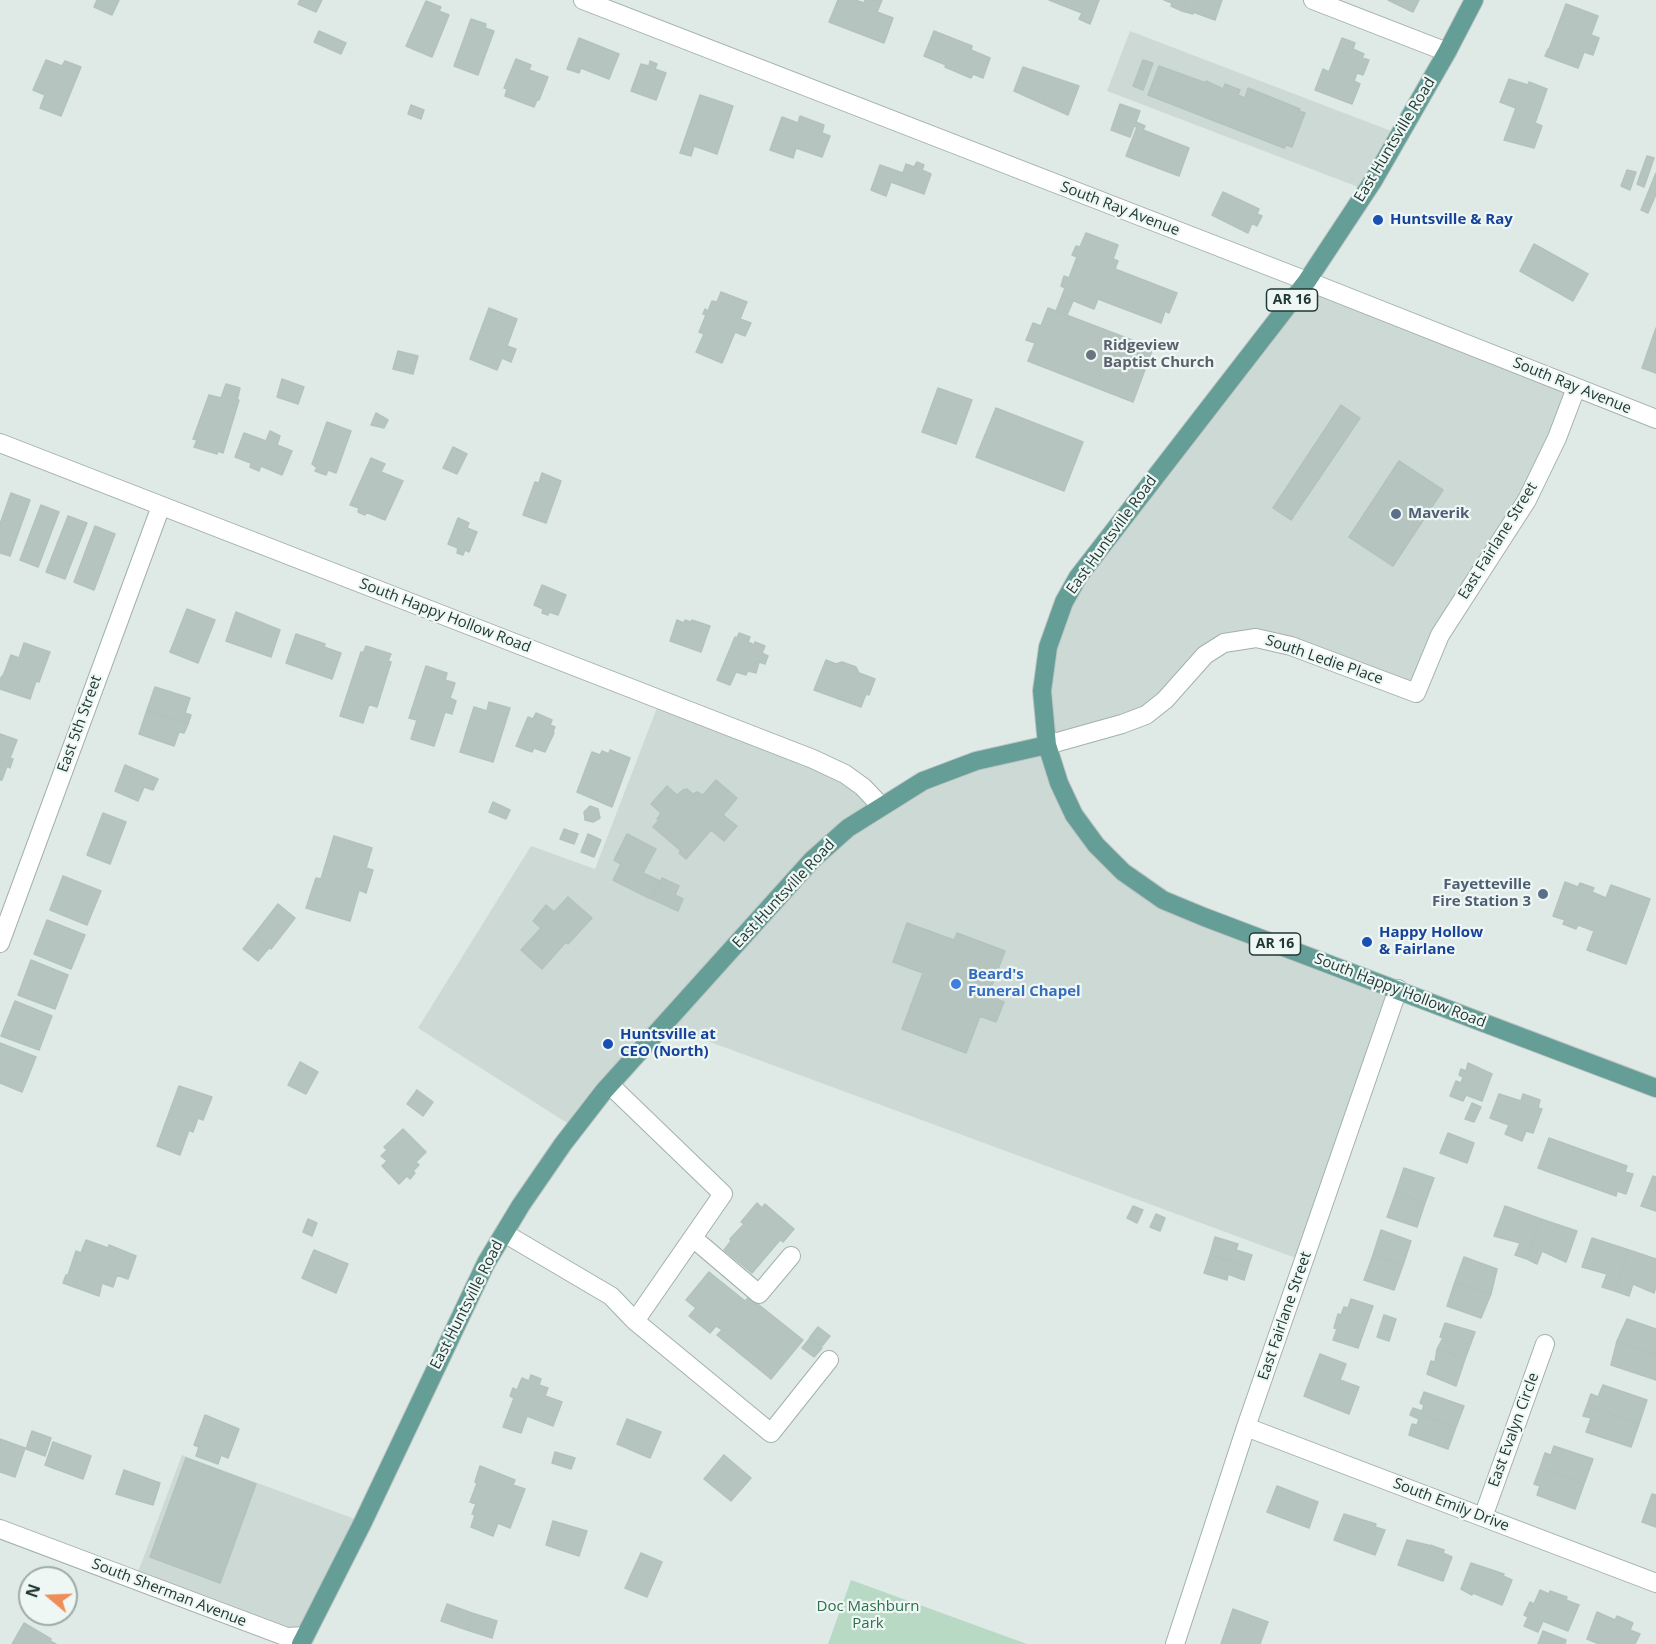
<!DOCTYPE html>
<html>
<head>
<meta charset="utf-8">
<style>
	body { margin:0 }
	#map { position:relative; width:1656px; height:1644px; overflow:hidden; background:#dfeae6; font-family:"Open Sans",sans-serif }
	canvas { display:block }
	.north { position:absolute; left:18px; top:1566px; width:60px; height:60px; box-sizing:border-box; background:#eff7f4; border:2px solid #9daba8; border-radius:50%; rotate:289deg; font-size:16px; font-weight:700; line-height:24px; text-align:center; color:#213935 }
	.north::after { content:''; display:block; margin:auto; width:21px; height:27px; background:#ed8e5a; clip-path:polygon(50% 0,100% 100%,50% 72%,0 100%) }
</style>
</head>
<body>
<div id="map">
<canvas width="1656" height="1644"></canvas>
<div class="north">N</div>
</div>
<script>
const context = document.querySelector('canvas').getContext('2d');
context.lineJoin = 'round';
function fill(path, color) { context.fillStyle = color; context.fill(path, 'evenodd'); }
const shape = rows => new Path2D(rows.map(r => 'M' + r).join(''));
function trace(path, color, width, dash) { context.strokeStyle = color; context.lineWidth = width; context.lineCap = dash ? 'butt' : 'round'; context.setLineDash(dash || []); context.stroke(path); }
function drawText(font, color, halo, rows, align = 'center') {
  context.font = font + ' "Open Sans",sans-serif'; context.lineWidth = 4.5; context.setLineDash([]); context.textBaseline = 'middle'; context.strokeStyle = halo; context.fillStyle = color; for (const [text, x, y, turn = 0] of rows) {
    context.save(); context.translate(x, y); context.rotate((+turn || 0) * Math.PI / 180); context.textAlign = isNaN(turn) ? turn : align; if (halo) context.strokeText(text, 0, 0); context.fillText(text, 0, 0); context.restore();
  }
}
fill(shape([
	[1130,31,1399,134,1366,190,1107,91],
	[1307,281,1576,388,1416,693,1291,646,1224,643,1165,700,1048,745,1074,815,1163,900,1398,989,1304,1261,664,1025,575,1128,418,1028,531,846,595,869,660,700,813,759,881,806,923,781,1047,745,1042,691,1064,602],
	[182,1455,363,1522,305,1636,135,1580]
]), '#cdd9d5');
fill(shape([
	[851,1580,1027,1644,828,1644]
]), '#b8dac5');
const building = shape([
	[97,0,119,0,112,15,94,7,97,0],
	[300,0,322,0,316,12,298,4,300,0],
	[838,0,855,0,864,3,865,0,882,0,877,12,893,18,884,43,829,22,838,0],
	[1049,0,1099,0,1090,24,1079,19,1082,13,1049,0],
	[1164,0,1186,0,1182,11,1171,6,1172,3,1164,0],
	[1186,0,1222,0,1215,20,1193,12,1193,14,1182,11,1186,0],
	[1388,0,1419,0,1413,12,1388,0],
	[426,1,441,7,439,11,449,15,432,57,406,46,426,1],
	[1566,4,1598,16,1591,35,1599,38,1593,55,1584,52,1578,68,1545,56,1548,49,1549,49,1566,4],
	[471,19,486,24,485,28,494,31,478,75,454,66,471,19],
	[319,31,346,43,341,54,314,42,319,31],
	[934,31,972,46,971,50,990,58,983,78,973,74,971,78,945,67,946,65,924,56,934,31],
	[579,38,619,54,609,79,581,68,579,73,567,69,579,38],
	[1342,38,1355,43,1353,49,1364,54,1362,58,1369,60,1363,75,1357,73,1354,81,1360,84,1352,104,1315,90,1323,69,1329,72,1342,38],
	[516,59,531,65,529,70,548,77,539,100,537,100,534,107,505,96,507,89,504,88,516,59],
	[46,60,62,66,65,61,81,67,61,116,40,108,45,95,33,90,46,60],
	[1143,60,1153,63,1143,90,1133,86,1143,60],
	[650,61,657,64,655,69,666,73,656,100,631,91,641,64,649,66,650,61],
	[1159,66,1206,83,1206,81,1223,89,1225,84,1240,90,1238,95,1245,98,1248,88,1300,109,1299,111,1305,113,1292,147,1286,145,1284,148,1148,95,1159,66],
	[1023,67,1079,86,1068,115,1014,91,1023,67],
	[1509,79,1528,85,1529,82,1547,89,1535,123,1542,126,1534,148,1504,140,1516,108,1500,102,1509,79],
	[700,95,733,106,717,154,694,146,691,156,680,153,700,95],
	[1120,104,1140,111,1136,122,1145,126,1143,130,1189,148,1179,176,1126,156,1137,127,1134,126,1130,137,1111,130,1120,104],
	[411,105,424,110,421,119,408,114,411,105],
	[800,116,824,125,822,133,830,136,822,157,796,148,793,158,770,150,782,117,798,123,800,116],
	[1647,156,1654,158,1644,187,1637,184,1647,156],
	[917,162,924,165,922,170,931,174,924,194,891,182,886,196,871,190,880,165,903,173,906,164,914,167,917,162],
	[1627,170,1636,172,1630,190,1621,186,1627,170],
	[1656,173,1656,194,1648,213,1641,210,1656,173],
	[1223,192,1259,209,1257,214,1262,216,1257,226,1252,223,1248,233,1212,215,1223,192],
	[1086,233,1118,245,1113,259,1118,261,1115,269,1177,293,1169,313,1165,311,1161,323,1098,299,1094,309,1062,296,1065,288,1061,286,1064,276,1069,278,1077,257,1072,255,1076,246,1080,247,1086,233],
	[1534,244,1588,274,1573,301,1520,271,1534,244],
	[721,292,747,302,740,319,751,323,745,336,735,332,722,363,696,352,704,334,699,332,706,315,703,314,705,309,708,311,712,301,717,302,721,292],
	[1062,296,1073,301,1067,315,1056,311,1062,296],
	[489,308,517,319,507,346,516,349,511,362,502,358,497,370,470,359,489,308],
	[1048,308,1153,348,1133,402,1028,361,1035,343,1026,340,1033,323,1041,326,1048,308],
	[1656,328,1656,373,1642,368,1656,328],
	[398,351,418,356,413,374,393,369,398,351],
	[282,379,304,387,298,404,277,397,282,379],
	[226,384,240,388,237,400,239,400,223,453,218,451,217,454,194,447,197,440,193,439,209,395,221,398,226,384],
	[938,388,972,400,956,444,922,432,938,388],
	[1341,405,1360,418,1291,520,1273,508,1341,405],
	[996,408,1083,442,1064,491,976,457,996,408],
	[376,413,388,420,384,428,371,425,376,413],
	[327,422,351,431,336,473,328,470,326,475,315,471,317,468,312,464,327,422],
	[270,431,280,436,277,445,292,451,282,475,261,466,259,471,250,467,251,463,235,457,244,433,266,441,270,431],
	[453,447,467,454,457,474,443,468,453,447],
	[371,458,385,464,381,472,403,481,385,520,366,512,365,515,358,512,359,508,350,505,371,458],
	[1399,461,1443,490,1393,566,1349,537,1399,461],
	[542,473,561,481,546,523,523,515,535,482,539,483,542,473],
	[11,493,30,500,10,556,0,553,0,524,11,493],
	[41,505,59,512,38,567,20,560,41,505],
	[68,516,87,523,65,579,46,572,68,516],
	[458,518,469,523,467,528,477,532,469,552,465,550,463,555,457,553,458,548,448,544,458,518],
	[95,526,115,534,94,590,74,582,95,526],
	[542,585,566,595,558,615,549,612,548,615,542,613,543,609,534,605,542,585],
	[187,609,215,620,198,663,170,652,187,609],
	[236,612,280,630,271,657,226,641,236,612],
	[677,620,684,623,685,620,691,622,692,620,710,626,701,652,670,641,677,620],
	[739,633,750,637,748,642,754,645,755,642,765,646,762,653,768,656,765,664,759,662,756,673,748,671,746,675,736,672,730,685,717,680,735,637,737,638,739,633],
	[296,634,325,644,324,647,341,653,332,679,286,663,296,634],
	[24,643,50,652,39,682,36,681,30,699,0,689,0,680,2,676,3,676,11,655,19,658,24,643],
	[366,646,391,654,388,661,391,662,377,707,369,704,363,723,340,716,361,652,363,653,366,646],
	[826,660,836,664,842,662,856,667,859,673,875,679,869,695,866,694,861,707,814,690,826,660],
	[426,666,447,673,445,680,455,683,450,698,456,701,452,714,445,712,434,746,411,739,417,720,409,718,426,666],
	[155,687,190,698,185,713,191,715,188,724,147,710,155,687],
	[489,702,510,708,493,762,460,752,474,707,487,711,489,702],
	[147,710,188,724,184,733,179,732,174,746,139,734,147,710],
	[536,713,552,720,550,725,555,727,553,732,554,733,545,752,534,748,532,752,516,746,528,717,533,719,536,713],
	[0,734,17,740,10,758,13,759,10,768,7,766,2,780,0,780,0,734],
	[610,750,630,758,612,807,577,792,592,752,600,755,602,751,609,754,610,750],
	[125,765,158,779,153,790,144,787,138,801,115,791,125,765],
	[716,780,737,798,723,815,737,826,724,841,711,830,686,859,679,853,681,851,653,827,659,820,657,819,661,813,651,804,667,786,677,795,683,790,687,789,693,794,697,792,703,795,716,780],
	[493,802,510,810,506,819,489,812,493,802],
	[590,806,598,809,600,818,593,822,585,820,584,812,590,806],
	[103,813,126,822,110,864,87,855,103,813],
	[564,829,578,834,574,844,560,839,564,829],
	[588,834,601,840,594,857,581,852,588,834],
	[627,834,656,849,643,873,660,881,651,899,613,880,621,864,614,860,627,834],
	[334,836,372,848,366,868,373,870,366,893,359,890,350,921,306,908,316,878,321,879,334,836],
	[63,876,101,891,87,925,50,910,63,876],
	[662,878,679,886,675,895,683,899,678,911,652,899,662,878],
	[1565,882,1578,887,1580,883,1594,888,1592,892,1606,898,1611,885,1650,899,1626,964,1587,950,1594,931,1578,925,1576,929,1563,924,1565,920,1553,916,1565,882],
	[568,897,592,918,568,944,566,942,542,969,521,950,541,928,533,921,546,905,554,912,568,897],
	[278,904,295,918,271,949,254,935,278,904],
	[47,920,85,935,71,969,34,954,47,920],
	[907,923,954,940,957,933,1005,951,988,996,1004,1002,996,1022,980,1016,966,1053,902,1029,923,973,893,962,907,923],
	[253,936,269,948,258,961,243,949,253,936],
	[31,960,68,975,55,1009,18,995,31,960],
	[15,1001,52,1016,39,1050,1,1036,15,1001],
	[0,1043,36,1057,22,1092,0,1083,0,1043],
	[300,1062,318,1072,306,1094,288,1085,300,1062],
	[1468,1063,1492,1074,1482,1101,1466,1095,1463,1101,1450,1096,1456,1081,1461,1083,1463,1077,1459,1075,1461,1069,1466,1071,1468,1063],
	[179,1086,212,1097,203,1120,198,1118,193,1132,189,1130,180,1155,157,1146,179,1086],
	[417,1090,433,1102,423,1116,407,1104,417,1090],
	[1499,1094,1521,1101,1523,1094,1540,1100,1538,1108,1542,1109,1533,1133,1526,1131,1522,1141,1505,1134,1509,1125,1490,1118,1499,1094],
	[1472,1103,1481,1107,1474,1122,1465,1119,1472,1103],
	[403,1129,426,1152,416,1162,419,1165,413,1171,415,1173,410,1179,407,1176,399,1184,382,1166,387,1161,381,1156,387,1150,384,1147,403,1129],
	[1448,1133,1474,1143,1467,1163,1440,1153,1448,1133],
	[1549,1138,1627,1166,1625,1172,1633,1174,1626,1194,1617,1191,1616,1196,1538,1168,1549,1138],
	[1404,1168,1434,1178,1425,1203,1396,1192,1404,1168],
	[1653,1176,1656,1177,1656,1211,1641,1206,1653,1176],
	[1396,1192,1425,1203,1417,1227,1387,1217,1396,1192],
	[757,1203,762,1208,765,1204,794,1229,783,1242,780,1240,752,1273,724,1250,731,1241,730,1239,744,1224,741,1222,757,1203],
	[1133,1206,1143,1210,1137,1223,1127,1218,1133,1206],
	[1505,1206,1541,1219,1527,1259,1515,1255,1520,1243,1494,1236,1505,1206],
	[1156,1214,1165,1218,1160,1231,1150,1227,1156,1214],
	[308,1219,317,1223,312,1236,303,1232,308,1219],
	[1541,1219,1577,1231,1566,1262,1542,1251,1537,1264,1527,1259,1541,1219],
	[1381,1230,1411,1241,1403,1265,1373,1255,1381,1230],
	[1215,1237,1238,1244,1236,1250,1252,1255,1248,1267,1210,1255,1215,1237],
	[1592,1238,1629,1250,1615,1291,1602,1287,1607,1274,1582,1267,1592,1238],
	[86,1240,108,1248,109,1245,136,1256,128,1279,117,1275,113,1287,102,1283,99,1296,63,1283,66,1275,68,1275,76,1251,81,1253,86,1240],
	[314,1250,348,1264,336,1293,302,1278,314,1250],
	[1629,1250,1656,1259,1656,1286,1654,1293,1633,1284,1629,1296,1615,1291,1629,1250],
	[1210,1255,1248,1267,1244,1280,1228,1274,1227,1280,1204,1273,1210,1255],
	[1373,1255,1403,1265,1394,1290,1364,1280,1373,1255],
	[1464,1257,1497,1269,1491,1294,1455,1282,1464,1257],
	[709,1272,745,1301,749,1297,803,1340,771,1379,717,1335,722,1330,716,1326,710,1333,689,1316,696,1308,686,1300,709,1272],
	[1455,1282,1491,1294,1481,1318,1447,1306,1455,1282],
	[1351,1299,1373,1306,1358,1348,1333,1340,1337,1329,1334,1328,1338,1314,1341,1315,1344,1307,1348,1308,1351,1299],
	[1384,1315,1396,1319,1389,1341,1377,1337,1384,1315],
	[1627,1319,1656,1329,1656,1355,1617,1341,1627,1319],
	[1445,1323,1475,1332,1465,1359,1437,1349,1443,1338,1440,1337,1445,1323],
	[818,1327,830,1336,822,1346,810,1337,818,1327],
	[810,1338,822,1348,814,1357,802,1348,810,1338],
	[1617,1341,1656,1355,1656,1380,1611,1365,1617,1341],
	[1437,1349,1465,1359,1456,1386,1427,1374,1431,1361,1435,1362,1437,1349],
	[1320,1354,1346,1364,1340,1380,1359,1387,1349,1414,1304,1396,1320,1354],
	[531,1375,541,1379,539,1385,548,1388,545,1396,562,1402,553,1426,527,1416,521,1433,503,1427,514,1398,510,1396,513,1388,517,1390,522,1378,529,1381,531,1375],
	[1603,1385,1647,1400,1639,1424,1587,1405,1591,1394,1598,1397,1603,1385],
	[1424,1392,1464,1406,1456,1427,1411,1412,1413,1408,1422,1411,1424,1405,1420,1403,1424,1392],
	[1587,1405,1639,1424,1631,1447,1586,1432,1591,1418,1583,1416,1587,1405],
	[1411,1412,1456,1427,1448,1449,1409,1435,1412,1424,1417,1425,1419,1419,1410,1415,1411,1412],
	[205,1415,239,1429,228,1458,221,1455,218,1464,196,1456,199,1447,194,1445,205,1415],
	[627,1419,661,1432,650,1458,617,1444,627,1419],
	[32,1431,51,1438,45,1456,26,1449,32,1431],
	[0,1439,25,1448,15,1477,0,1472,0,1439],
	[53,1442,91,1456,83,1479,45,1465,53,1442],
	[1554,1446,1593,1459,1584,1484,1540,1468,1545,1453,1551,1455,1554,1446],
	[555,1452,575,1458,571,1469,552,1463,555,1452],
	[724,1455,751,1478,731,1501,704,1479,724,1455],
	[186,1458,256,1484,220,1583,150,1557,186,1458],
	[480,1466,515,1480,513,1485,525,1489,510,1528,498,1523,493,1536,471,1527,475,1515,472,1514,476,1504,470,1502,477,1483,475,1482,480,1466],
	[1540,1468,1584,1484,1575,1509,1537,1495,1540,1486,1534,1484,1540,1468],
	[124,1470,160,1483,153,1505,116,1494,124,1470],
	[1277,1486,1318,1502,1309,1528,1267,1512,1277,1486],
	[1652,1494,1656,1495,1656,1527,1642,1522,1652,1494],
	[1344,1514,1376,1524,1375,1527,1385,1530,1375,1555,1334,1540,1344,1514],
	[553,1521,587,1531,579,1556,546,1545,553,1521],
	[1407,1540,1428,1545,1429,1548,1430,1545,1444,1550,1443,1553,1452,1557,1443,1581,1398,1565,1407,1540],
	[641,1553,662,1562,647,1597,625,1588,641,1553],
	[1471,1563,1504,1574,1503,1576,1512,1580,1502,1605,1473,1593,1472,1595,1461,1589,1471,1563],
	[1540,1590,1549,1594,1550,1591,1567,1597,1566,1600,1579,1605,1568,1631,1543,1621,1538,1632,1524,1626,1528,1617,1524,1615,1530,1602,1534,1604,1540,1590],
	[447,1604,472,1613,467,1630,441,1621,447,1604],
	[1233,1609,1268,1622,1260,1644,1221,1644,1233,1609],
	[1597,1612,1615,1620,1617,1616,1633,1623,1630,1630,1640,1634,1635,1644,1599,1644,1587,1639,1597,1612],
	[472,1613,497,1621,492,1638,467,1630,472,1613],
	[24,1623,51,1639,50,1641,56,1644,12,1644,24,1623],
	[1543,1631,1566,1640,1565,1644,1538,1644,1543,1631]
]);
fill(building, '#b5c4bf');
trace(building, '#b2c3be', 1.5);
const minor = shape([
	[583,0,1307,281,1656,419],
	[1313,0,1447,52],
	[0,443,813,759,845,774,863,787,881,806],
	[1047,745,1122,724,1146,715,1165,700,1205,655,1224,643,1256,638,1291,646,1416,693,1440,635,1527,500,1557,438,1576,388],
	[0,943,161,506],
	[504,1233,611,1296,635,1321,723,1194,610,1085],
	[693,1238,759,1294,791,1256],
	[635,1321,771,1433,829,1360],
	[1246,1427,1656,1583],
	[1483,1517,1545,1344],
	[0,1529,287,1637,305,1636],
	[1175,1644,1246,1427,1398,989]
]);
const major = shape([
	[1474,0,1447,52,1373,181,1307,281,1078,577,1064,602,1048,647,1042,691,1047,745,1059,783,1074,815,1096,845,1123,872,1163,900,1204,917,1656,1088],
	[301,1644,363,1522,486,1263,521,1205,563,1144,604,1091,812,860,848,828,923,781,976,761,1047,745]
]);
trace(minor, '#a2b1ad', 20);
trace(major, '#bcc4c2', 20);
trace(minor, '#fff', 18);
trace(major, '#659e96', 18);
for (const [x, y, r, color] of [
	[1378,220,6,"#1a4fb4"],
	[1091,355,6,"#6b7280"],
	[1396,514,6,"#5c6f8a"],
	[1543,894,6,"#5c6f8a"],
	[1367,942,6,"#1a4fb4"],
	[956,984,6,"#3f7fe0"],
	[608,1044,6,"#1a4fb4"]
]) { const dot = new Path2D(); dot.arc(x, y, r, 0, 2 * Math.PI); context.fillStyle = color; context.fill(dot); trace(dot, '#eff7f4', 2); }
for (const [x, y, w] of [
	[1292,300,51],
	[1275,944,51]
]) { const box = new Path2D(); box.roundRect(x - w / 2, y - 11, w, 22, 4.5); context.fillStyle = '#eff7f4'; context.fill(box); trace(box, '#213935', 1.5); }
drawText('bold 14px', '#213935', null, [
	["AR 16",1292,300],
	["AR 16",1275,944]
]);
drawText('15px', '#213935', '#eff7f4', [
	["East Huntsville Road",1395,140,-59],
	["South Ray Avenue",1120,209,21],
	["South Ray Avenue",1572,386,22],
	["East Huntsville Road",1112,535,-54],
	["East Fairlane Street",1498,541,-58],
	["South Happy Hollow Road",445,616,21],
	["South Ledie Place",1324,660,19],
	["East 5th Street",80,724,-70],
	["East Huntsville Road",784,894,-47],
	["South Happy Hollow Road",1400,991,21],
	["East Huntsville Road",467,1305,-63],
	["East Fairlane Street",1285,1316,-71],
	["East Evalyn Circle",1514,1430,-70],
	["South Emily Drive",1451,1505,21],
	["South Sherman Avenue",169,1593,21]
]);
drawText('bold 15px', '#164399', '#eff7f4', [
	["Huntsville & Ray",1390,220],
	["Happy Hollow",1379,933],
	["& Fairlane",1379,950],
	["Huntsville at",620,1035],
	["CEO (North)",620,1052]
], 'left');
drawText('bold 15px', '#5b616d', '#eff7f4', [
	["Ridgeview",1103,346],
	["Baptist Church",1103,363]
], 'left');
drawText('bold 15px', '#4e5e75', '#eff7f4', [
	["Maverik",1408,514],
	["Fayetteville",1531,885,"right"],
	["Fire Station 3",1531,902,"right"]
], 'left');
drawText('bold 15px', '#366cbe', '#eff7f4', [
	["Beard's",968,975],
	["Funeral Chapel",968,992]
], 'left');
drawText('15px', '#2d6e4d', '#eff7f4', [
	["Doc Mashburn",868,1607],
	["Park",868,1624]
]);
</script>
</body>
</html>
